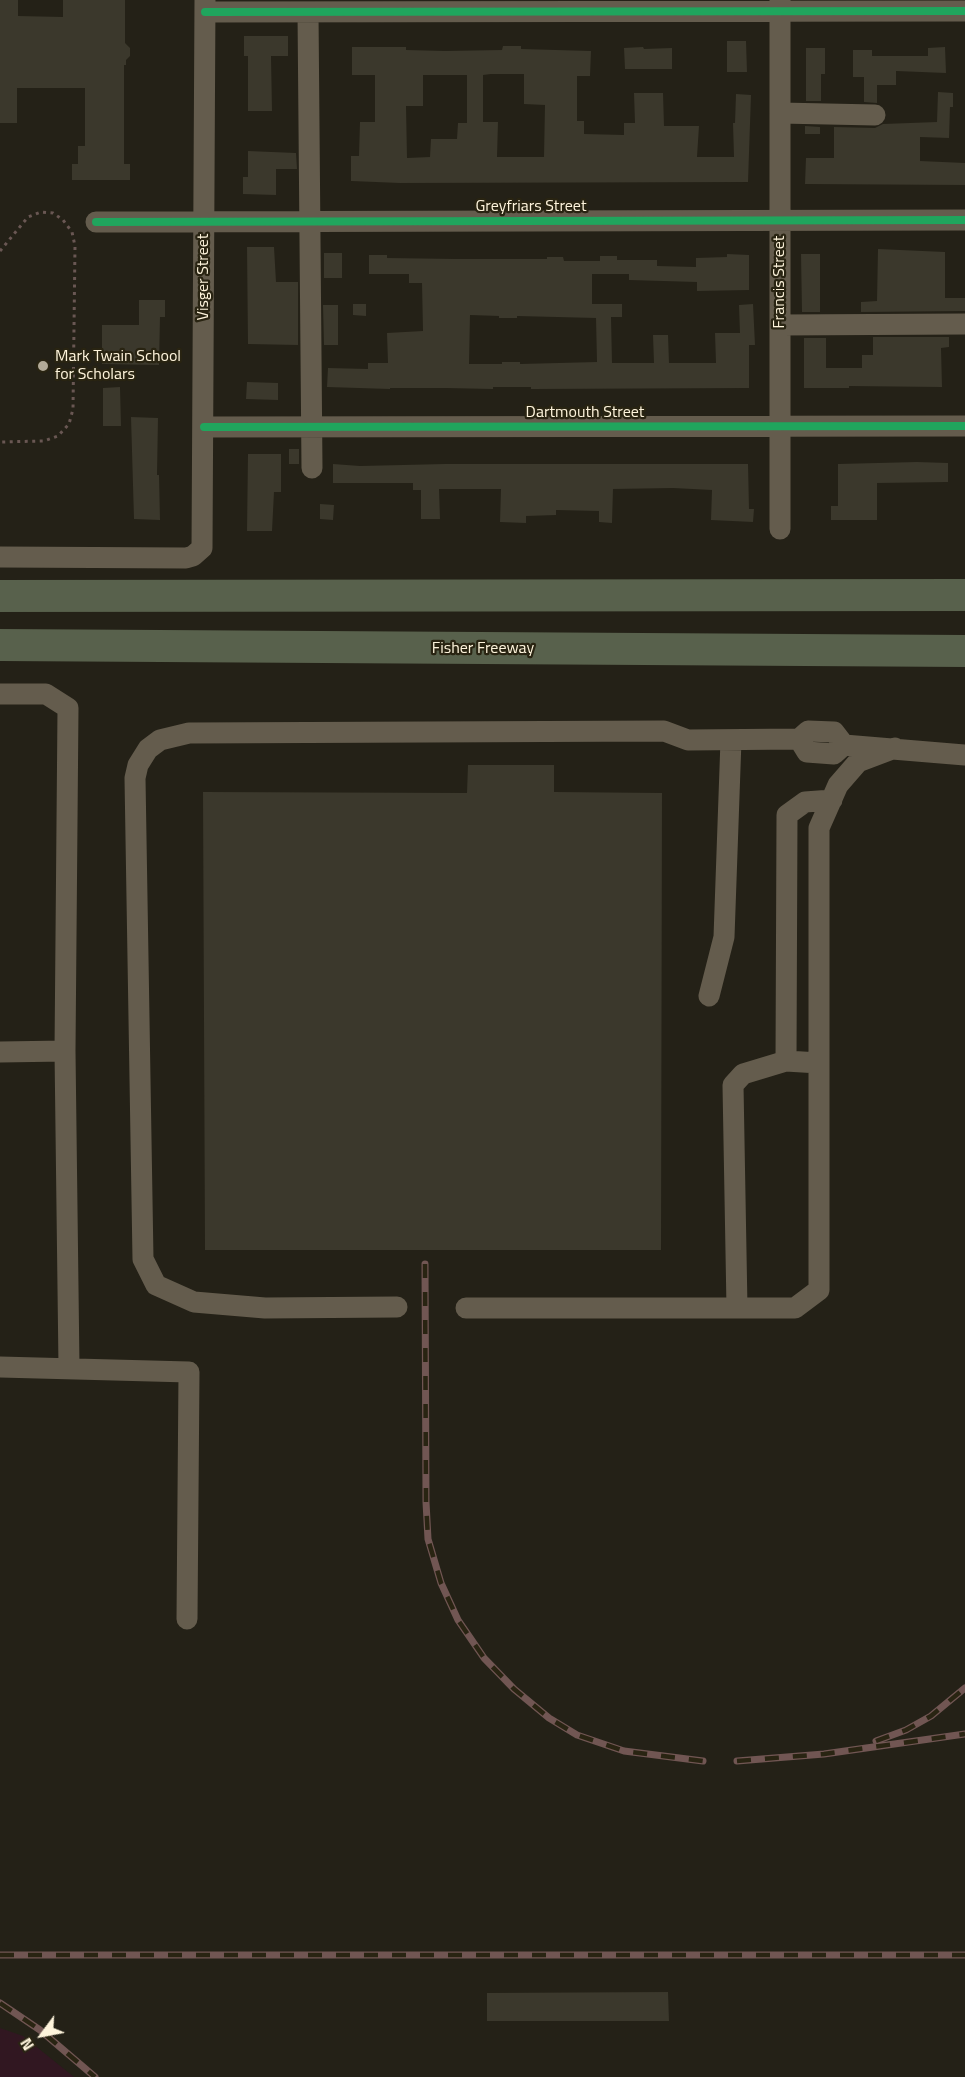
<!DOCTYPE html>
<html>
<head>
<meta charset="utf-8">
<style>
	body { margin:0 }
	#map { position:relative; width:965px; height:2077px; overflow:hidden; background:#242117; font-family:"Titillium Web",sans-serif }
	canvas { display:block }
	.north { position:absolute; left:12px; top:2005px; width:60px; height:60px; -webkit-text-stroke:4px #292412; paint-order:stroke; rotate:238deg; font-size:16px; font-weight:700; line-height:24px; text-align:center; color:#fef4dc }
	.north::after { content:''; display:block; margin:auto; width:21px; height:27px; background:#fef4dc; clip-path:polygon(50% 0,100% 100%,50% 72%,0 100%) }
</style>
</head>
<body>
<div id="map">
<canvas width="965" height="2077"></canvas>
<div class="north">N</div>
</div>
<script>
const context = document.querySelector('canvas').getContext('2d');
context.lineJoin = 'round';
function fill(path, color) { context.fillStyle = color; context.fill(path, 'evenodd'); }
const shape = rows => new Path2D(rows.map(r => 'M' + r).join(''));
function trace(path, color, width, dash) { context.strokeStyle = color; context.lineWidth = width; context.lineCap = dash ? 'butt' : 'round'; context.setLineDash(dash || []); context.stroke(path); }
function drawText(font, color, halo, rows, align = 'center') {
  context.font = font + ' "Titillium Web",sans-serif'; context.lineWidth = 4.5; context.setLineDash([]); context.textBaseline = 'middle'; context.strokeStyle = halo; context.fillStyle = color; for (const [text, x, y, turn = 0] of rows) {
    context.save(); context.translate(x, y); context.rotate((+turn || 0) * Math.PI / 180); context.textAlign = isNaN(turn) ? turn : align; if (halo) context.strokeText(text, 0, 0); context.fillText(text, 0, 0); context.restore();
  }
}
fill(shape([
	[0,2028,23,2036,74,2077,0,2077]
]), '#311721');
fill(shape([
	[0,0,18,0,18,16,63,17,63,0,125,0,125,43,130,48,130,56,126,60,126,65,124,65,124,164,130,164,130,180,72,180,72,164,78,164,78,146,85,146,85,88,17,88,17,123,0,123],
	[244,36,288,36,288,56,271,56,272,111,248,111,248,56,244,56],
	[727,41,746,41,747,72,727,72],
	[503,46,521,46,521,49,591,51,590,76,577,76,577,121,584,121,584,134,624,135,624,123,635,123,634,93,663,93,664,126,699,126,697,157,734,157,733,123,735,123,736,94,751,95,748,182,400,183,351,181,351,156,359,156,360,122,375,122,375,75,352,75,352,47,406,47,406,50,445,51,502,50],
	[491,74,524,74,524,104,545,105,544,157,497,157,498,122,483,122,483,75],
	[423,75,467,75,467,123,458,123,457,139,431,139,430,157,407,158,406,106,423,106],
	[643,47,644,49,672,48,672,69,625,69,624,48],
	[945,47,946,73,896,71,896,85,877,85,877,103,864,102,864,77,853,77,853,50,872,50,872,56,928,56,928,48],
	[806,48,825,48,825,74,821,74,821,101,806,101],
	[938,92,953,93,953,107,950,107,949,138,920,137,920,161,965,163,965,185,805,184,806,158,834,158,834,127,875,128,883,124,937,122],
	[805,126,820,127,820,134,805,134],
	[248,151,296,153,297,169,276,169,276,195,243,194,243,177,248,177],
	[247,247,274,247,276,282,298,282,298,345,248,344],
	[878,249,945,252,945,298,965,298,965,311,861,312,861,302,877,301],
	[324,253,342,253,342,278,324,278],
	[727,254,749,255,749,290,697,291,697,282,629,280,629,274,592,274,592,304,622,304,622,317,611,317,612,363,654,363,653,335,668,335,669,363,716,363,715,333,740,333,739,305,753,304,755,345,749,345,749,388,531,389,531,387,493,387,493,389,446,388,390,388,390,389,327,387,328,368,368,369,368,363,388,363,387,333,423,331,422,283,409,283,409,274,369,274,369,255,387,255,387,258,456,259,547,259,547,257,563,257,564,261,600,261,600,256,617,256,617,260,657,260,657,266,696,267,696,258,727,257],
	[470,315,499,316,499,318,517,318,517,316,596,318,597,362,520,364,520,362,502,362,502,364,469,364],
	[801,254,820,254,820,312,802,312],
	[139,300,165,300,165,317,160,317,159,365,102,364,102,325,139,325],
	[353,304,366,304,366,316,353,315],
	[323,305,338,305,338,345,324,345],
	[873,337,949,337,949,347,941,348,942,387,849,386,849,388,804,388,804,338,826,338,826,368,862,368,862,355,873,355],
	[247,382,278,383,278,400,246,399],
	[120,387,121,426,103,426,103,388],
	[131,417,158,418,157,475,159,475,160,520,134,519],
	[289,449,299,449,299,464,289,464],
	[248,454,281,454,281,492,274,492,272,531,247,531],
	[917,462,948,463,948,482,877,483,877,520,831,520,831,506,838,506,838,464],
	[333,464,360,466,445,464,748,464,749,509,754,509,753,522,711,520,712,490,673,488,613,489,612,523,599,522,599,511,556,510,556,515,526,516,526,523,500,522,501,489,439,489,440,519,421,519,421,490,413,490,413,483,333,483],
	[320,504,334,505,333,520,320,519],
	[468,765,554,765,554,792,662,793,661,1250,205,1250,203,792,467,793],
	[668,1992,669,2021,487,2021,487,1993]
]), '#3b382c');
trace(shape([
	[0,251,28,217,41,212,53,213,63,220,72,232,75,246,73,409,69,424,58,436,44,441,0,442]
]), '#695753', 3, [3, 4.5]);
trace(shape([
	[205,12,965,11],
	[308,12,312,468],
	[780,113,875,115],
	[96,222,965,220],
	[780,325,965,324],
	[204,427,965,426],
	[780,529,780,0],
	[0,557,186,558,193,556,202,548,205,0],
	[0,694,46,694,68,708,65,1051],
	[799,739,807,752,834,754,844,745,965,755],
	[709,996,724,937,731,740],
	[0,1052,65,1051,69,1367],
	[786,1061,787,815,805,802,832,800],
	[397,1307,265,1308,194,1302,156,1285,143,1259,135,778,138,765,148,749,160,740,189,733,664,731,688,740,799,739,808,731,834,732,844,745],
	[466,1308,795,1308,819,1290,819,828,838,785,858,762,895,748],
	[737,1308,733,1085,743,1074,786,1061,819,1063],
	[0,1367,189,1372,187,1619]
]), '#645c4d', 21);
trace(shape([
	[0,596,965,595],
	[0,645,965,651]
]), '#58614c', 32);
const rail = shape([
	[425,1264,426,1502,428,1539,441,1583,458,1620,484,1658,514,1689,549,1718,577,1735,624,1751,703,1761],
	[876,1741,906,1730,931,1716,965,1688],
	[737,1761,824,1754,965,1734],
	[0,1955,965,1955],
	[0,2003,40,2030,95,2077]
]);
trace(rail, '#715653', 7);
trace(rail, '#292412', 4.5, [14]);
trace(shape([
	[205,12,965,11],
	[96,222,965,220],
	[204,427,965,426]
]), '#20a55d', 8);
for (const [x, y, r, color] of [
	[43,366,6,"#b2aa97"]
]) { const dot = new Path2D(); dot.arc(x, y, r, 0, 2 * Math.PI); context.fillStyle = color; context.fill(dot); trace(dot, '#292412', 2); }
drawText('16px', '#fef4dc', '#292412', [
	["Greyfriars Street",531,207],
	["Visger Street",204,277,-90],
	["Francis Street",780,282,-90],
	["Dartmouth Street",585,413],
	["Fisher Freeway",483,649]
]);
drawText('16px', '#fef4dc', '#292412', [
	["Mark Twain School",55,357],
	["for Scholars",55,375]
], 'left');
</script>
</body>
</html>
